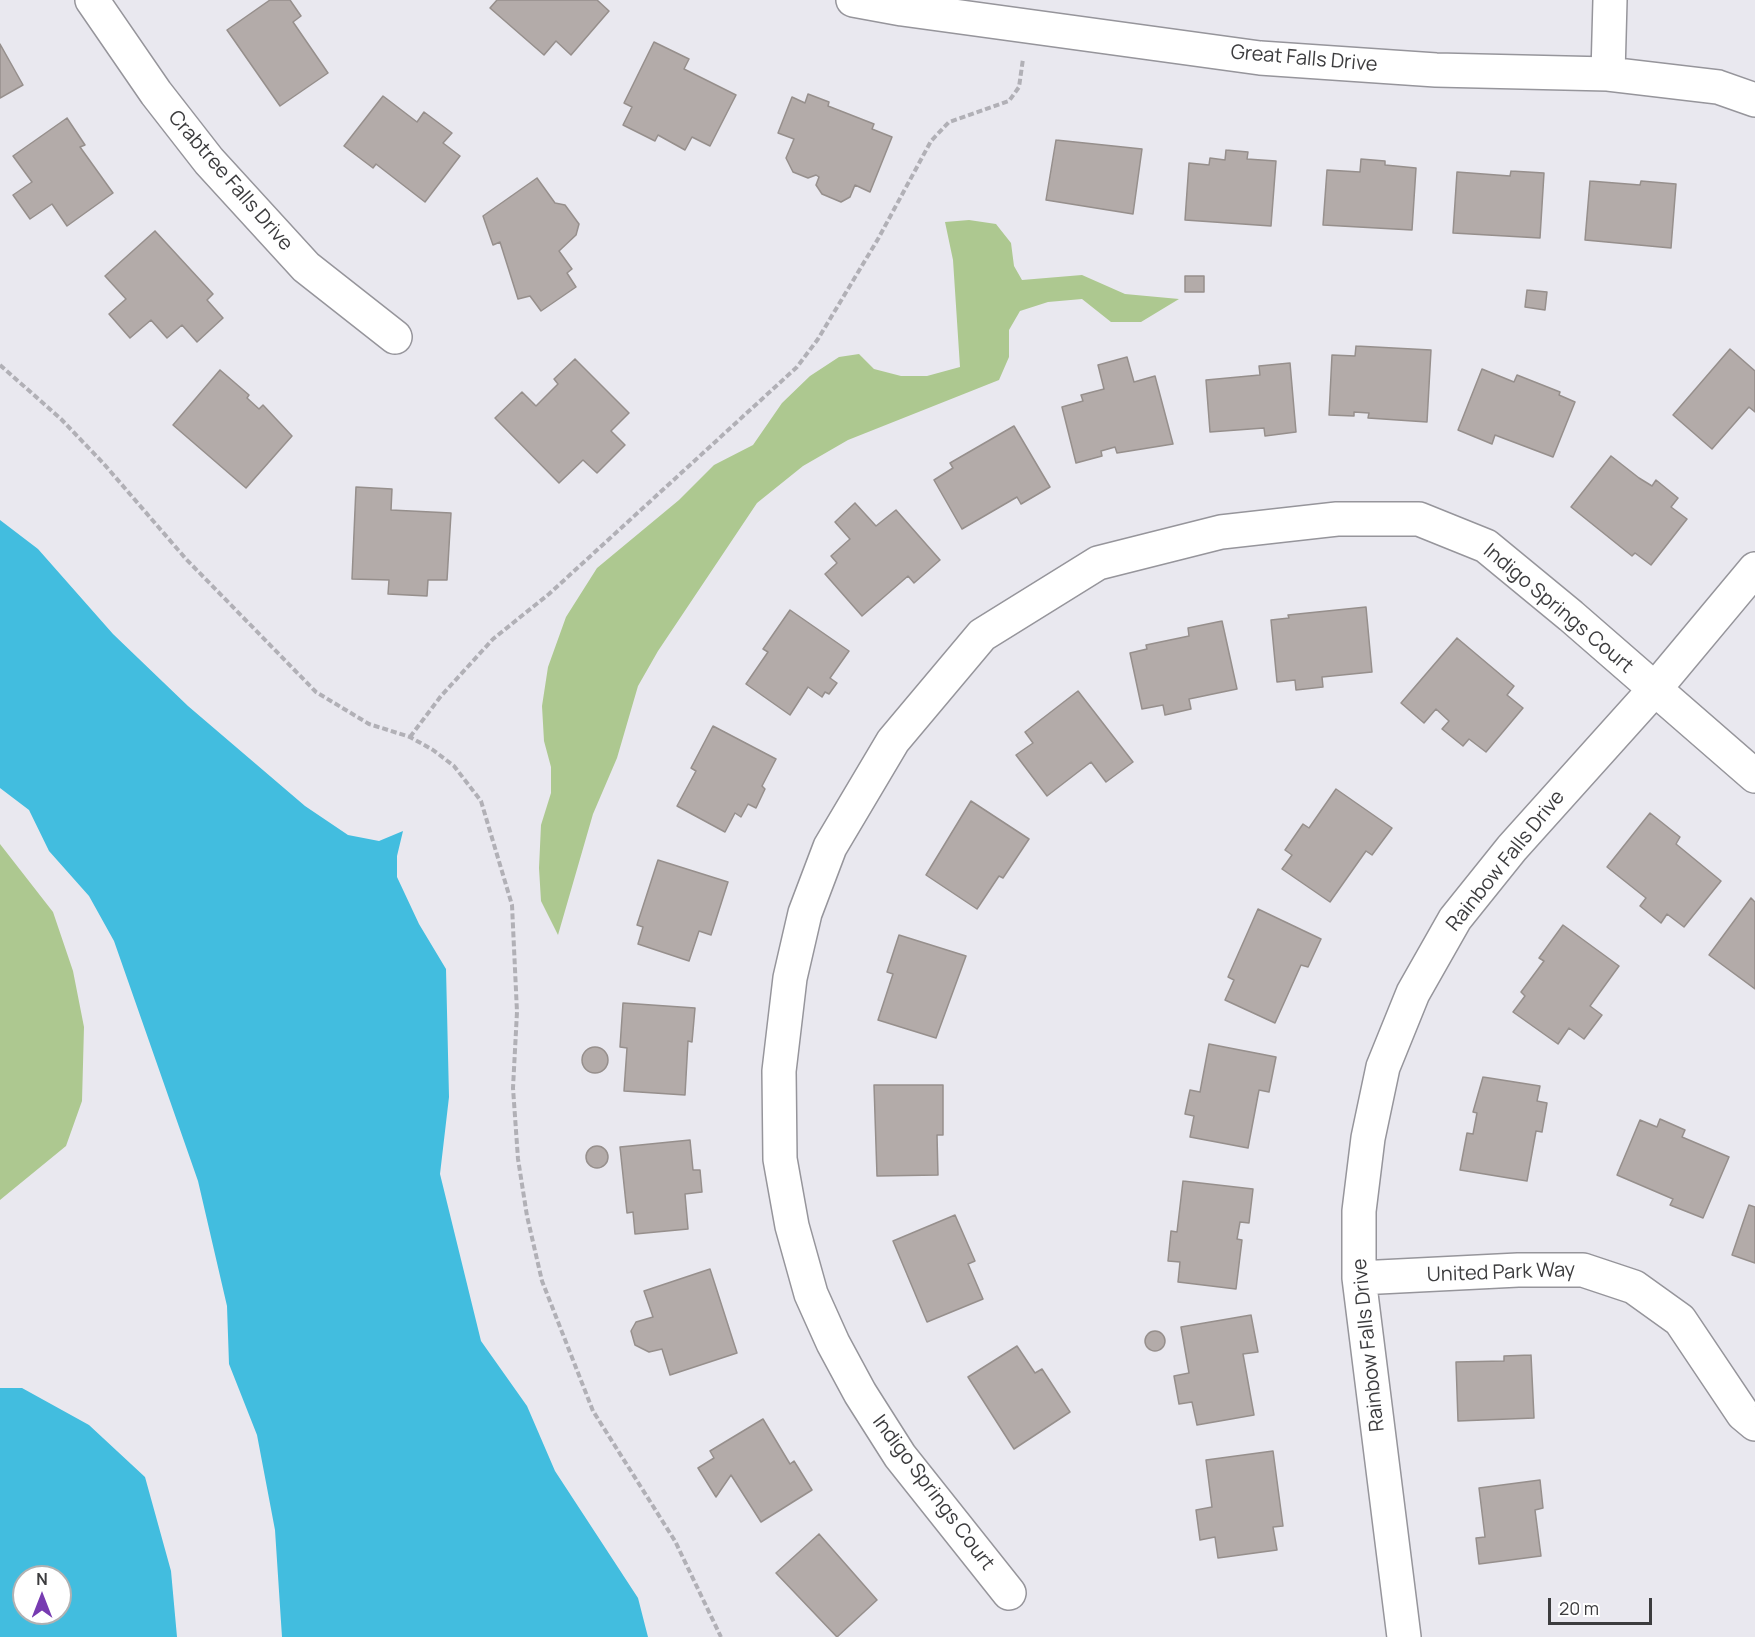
<!DOCTYPE html>
<html>
<head>
<meta charset="utf-8">
<style>
	body { margin:0 }
	#map { position:relative; width:1755px; height:1637px; overflow:hidden; background:#e9e8ef; font-family:Manrope,sans-serif }
	canvas { display:block }
	.north { position:absolute; left:12px; top:1565px; width:60px; height:60px; box-sizing:border-box; background:#fff; border:2px solid #b1b1b2; border-radius:50%; rotate:0deg; font-size:16px; font-weight:700; line-height:24px; text-align:center; color:#3c3c3e }
	.north::after { content:''; display:block; margin:auto; width:21px; height:27px; background:#773bb1; clip-path:polygon(50% 0,100% 100%,50% 72%,0 100%) }
	.scale { position:absolute; left:1548px; top:1598px; width:104px; height:27px; box-sizing:border-box; border:3px solid #3c3c3e; border-top:0; padding-left:8px; font-size:18px; line-height:21px; white-space:nowrap; color:#3c3c3e; -webkit-text-stroke:4px #fff; paint-order:stroke }
</style>
</head>
<body>
<div id="map">
<canvas width="1755" height="1637"></canvas>
<div class="north">N</div>
<div class="scale">20 m</div>
</div>
<script>
const context = document.querySelector('canvas').getContext('2d');
context.lineJoin = 'round';
function fill(path, color) { context.fillStyle = color; context.fill(path, 'evenodd'); }
const shape = rows => new Path2D(rows.map(r => 'M' + r).join(''));
function trace(path, color, width, dash) { context.strokeStyle = color; context.lineWidth = width; context.lineCap = dash ? 'butt' : 'round'; context.setLineDash(dash || []); context.stroke(path); }
function drawText(font, color, halo, rows, align = 'center') {
  context.font = font + ' Manrope,sans-serif'; context.lineWidth = 4.5; context.setLineDash([]); context.textBaseline = 'middle'; context.strokeStyle = halo; context.fillStyle = color; for (const [text, x, y, turn = 0] of rows) {
    context.save(); context.translate(x, y); context.rotate((+turn || 0) * Math.PI / 180); context.textAlign = isNaN(turn) ? turn : align; if (halo) context.strokeText(text, 0, 0); context.fillText(text, 0, 0); context.restore();
  }
}
fill(shape([
	[969,220,996,224,1011,243,1014,266,1022,280,1082,275,1125,294,1179,299,1141,322,1111,322,1082,299,1048,302,1020,311,1009,330,1009,357,999,380,848,440,803,466,757,503,658,651,638,686,617,758,593,814,558,935,541,901,539,868,541,825,551,793,551,767,544,741,542,706,548,667,566,617,597,568,679,500,714,465,753,445,782,403,810,376,839,357,859,354,874,369,901,376,927,376,960,367,953,260,945,222],
	[0,844,53,912,73,971,84,1027,82,1101,66,1146,0,1200]
]), '#adc890');
fill(shape([
	[0,520,38,549,113,634,188,706,305,806,348,835,379,841,403,831,397,856,397,877,419,924,446,969,449,1097,440,1174,481,1341,527,1406,555,1471,638,1598,648,1637,282,1637,275,1530,257,1435,229,1364,227,1306,198,1181,114,941,89,896,49,851,29,810,0,788],
	[0,1388,22,1388,89,1425,145,1477,171,1571,177,1637,0,1637],
	[24,1577,60,1577,60,1613,24,1613]
]), '#42bddf');
const building = shape([
	[270,0,290,0,301,16,293,22,328,73,280,106,227,30,270,0],
	[497,0,597,0,609,11,571,55,556,41,544,55,490,8,497,0],
	[654,42,689,59,684,69,736,95,710,146,692,137,685,150,658,135,655,141,623,125,632,107,624,103,654,42],
	[0,44,23,85,0,98,0,44],
	[808,94,829,102,828,106,874,124,872,129,892,137,870,192,855,185,850,197,841,202,822,194,816,185,819,177,816,175,808,178,793,172,786,158,794,139,778,133,792,97,805,103,808,94],
	[383,96,417,122,424,112,452,133,443,143,460,156,425,202,376,164,373,168,344,146,383,96],
	[67,118,85,145,80,147,113,193,67,226,52,204,30,219,13,195,32,182,13,156,67,118],
	[1056,140,1142,149,1133,214,1046,200,1056,140],
	[1226,150,1248,152,1247,159,1276,161,1271,226,1185,220,1189,163,1209,165,1210,158,1225,160,1226,150],
	[1361,159,1385,161,1385,165,1416,168,1412,230,1323,225,1327,170,1360,172,1361,159],
	[1511,171,1544,173,1540,238,1453,233,1457,172,1510,176,1511,171],
	[537,178,555,203,565,205,579,224,576,235,559,251,572,269,567,273,576,287,541,311,530,296,518,299,500,242,493,245,483,216,537,178],
	[1590,181,1640,185,1641,181,1676,184,1671,248,1585,240,1590,181],
	[155,231,213,294,207,300,223,318,197,342,182,325,167,338,151,320,130,338,109,314,126,299,105,276,155,231],
	[1185,276,1204,276,1204,292,1185,292,1185,276],
	[1527,290,1547,292,1545,310,1525,307,1527,290],
	[1356,346,1431,350,1427,422,1368,418,1369,413,1354,412,1354,416,1329,415,1332,355,1355,356,1356,346],
	[1730,349,1755,371,1755,412,1749,407,1712,449,1673,415,1730,349],
	[1127,357,1134,382,1155,376,1173,444,1117,453,1115,447,1101,451,1102,456,1076,463,1062,407,1083,401,1081,395,1104,389,1098,365,1127,357],
	[575,359,629,413,611,431,625,445,597,473,583,460,559,483,495,418,522,392,536,406,558,384,554,379,575,359],
	[1290,363,1296,432,1265,436,1264,428,1210,432,1206,380,1260,375,1259,366,1290,363],
	[1482,369,1514,382,1517,375,1560,392,1559,395,1575,402,1553,457,1495,435,1492,444,1458,430,1482,369],
	[220,370,249,395,247,398,259,409,263,405,292,436,246,488,173,425,220,370],
	[1014,426,1050,487,1021,504,1017,497,962,529,934,480,953,468,950,463,1014,426],
	[1611,456,1639,478,1652,486,1656,480,1678,498,1671,507,1687,519,1651,565,1635,553,1632,556,1571,507,1611,456],
	[356,487,392,489,391,510,451,513,447,580,428,580,427,596,388,594,389,580,352,579,356,487],
	[855,503,876,526,896,510,940,560,914,583,908,576,862,616,825,574,837,563,831,556,850,539,835,522,855,503],
	[1366,607,1372,672,1322,677,1323,687,1296,690,1295,680,1277,682,1271,620,1289,618,1288,615,1366,607],
	[790,610,849,651,830,678,837,683,829,694,825,692,822,697,808,687,790,715,746,684,768,652,763,649,790,610],
	[1222,621,1237,689,1189,699,1191,709,1165,715,1163,705,1142,709,1130,653,1147,649,1146,645,1189,636,1188,628,1222,621],
	[1457,638,1514,686,1507,695,1523,708,1486,752,1469,739,1463,746,1442,729,1449,721,1436,709,1424,723,1401,703,1457,638],
	[1078,691,1133,762,1106,782,1091,762,1047,796,1016,755,1033,743,1025,732,1078,691],
	[713,726,776,759,762,786,765,789,756,808,748,804,741,817,735,813,725,832,677,806,696,771,691,768,713,726],
	[1336,789,1392,828,1372,855,1366,851,1330,902,1282,869,1292,855,1285,850,1303,824,1309,828,1336,789],
	[971,801,1029,839,1003,878,999,876,977,909,926,875,971,801],
	[1650,813,1680,837,1676,844,1721,881,1684,927,1667,914,1661,923,1640,906,1646,898,1607,867,1650,813],
	[658,860,728,882,711,935,699,931,689,961,638,944,643,927,637,925,658,860],
	[1751,898,1755,902,1755,989,1709,955,1751,898],
	[1258,909,1321,939,1308,967,1301,965,1275,1023,1225,1000,1234,980,1228,977,1258,909],
	[1563,925,1619,966,1590,1006,1602,1015,1584,1039,1569,1028,1558,1044,1513,1012,1525,996,1521,992,1544,961,1539,958,1563,925],
	[899,935,966,956,936,1038,878,1020,893,974,887,972,899,935],
	[623,1003,695,1008,692,1042,688,1041,685,1095,624,1091,627,1048,620,1047,623,1003],
	[1209,1044,1276,1057,1269,1092,1259,1090,1248,1148,1190,1137,1194,1116,1185,1114,1190,1090,1200,1092,1209,1044],
	'582 1060a13 13 0 1 1 26 0a13 13 0 1 1-26 0Z',
	[1483,1077,1540,1086,1537,1101,1547,1103,1542,1132,1536,1131,1527,1181,1460,1170,1467,1133,1473,1134,1477,1113,1473,1112,1483,1077],
	[874,1085,943,1085,943,1135,937,1135,938,1175,877,1176,874,1085],
	[1660,1119,1685,1130,1682,1137,1729,1157,1703,1218,1670,1205,1673,1199,1617,1175,1640,1120,1657,1127,1660,1119],
	[690,1140,693,1170,700,1170,702,1192,685,1194,688,1229,635,1234,633,1212,627,1213,620,1147,690,1140],
	'586 1157a11 11 0 1 1 22 0a11 11 0 1 1-22 0Z',
	[1183,1181,1253,1189,1249,1223,1240,1222,1237,1239,1242,1240,1236,1289,1178,1282,1180,1262,1168,1261,1171,1231,1177,1232,1183,1181],
	[1749,1205,1755,1207,1755,1263,1732,1255,1749,1205],
	[955,1215,975,1261,968,1264,983,1299,927,1322,893,1241,955,1215],
	[710,1269,737,1353,670,1375,662,1349,649,1352,635,1345,631,1331,636,1322,653,1317,644,1291,710,1269],
	[1251,1315,1258,1352,1243,1354,1254,1415,1197,1425,1192,1402,1179,1404,1174,1376,1189,1373,1181,1327,1251,1315],
	'1145 1341a10 10 0 1 1 20 0a10 10 0 1 1-20 0Z',
	[1017,1346,1035,1373,1042,1369,1070,1412,1014,1449,968,1377,1017,1346],
	[1531,1355,1534,1418,1458,1421,1456,1362,1504,1361,1504,1356,1531,1355],
	[763,1419,790,1464,794,1461,812,1490,761,1522,731,1475,716,1497,698,1468,714,1458,710,1451,763,1419],
	[1273,1451,1283,1526,1273,1527,1277,1550,1218,1558,1215,1537,1200,1540,1196,1510,1212,1507,1206,1460,1273,1451],
	[1540,1480,1543,1508,1535,1510,1541,1556,1479,1564,1476,1538,1485,1537,1479,1488,1540,1480],
	[819,1534,877,1600,837,1637,776,1573,819,1534]
]);
fill(building, '#b3aba9');
trace(building, '#968f8c', 1.5);
const minor = shape([
	[92,0,156,93,209,161,306,267,395,337],
	[853,0,902,9,1260,58,1436,70,1608,74,1718,87,1755,100],
	[1608,74,1610,0],
	[1359,1278,1518,1270,1583,1270,1634,1287,1680,1320,1743,1414,1755,1424],
	[1009,1593,900,1456,860,1393,833,1343,811,1294,792,1226,780,1159,779,1071,790,978,805,913,830,847,893,741,982,635,1098,563,1221,532,1337,519,1419,519,1486,546,1571,616,1755,776],
	[1404,1637,1359,1278,1359,1211,1368,1138,1383,1067,1413,993,1455,919,1512,848,1654,690,1755,569]
]);
trace(minor, '#96959b', 36);
trace(shape([
	[0,365,61,419,104,464,186,559,316,692,369,724,410,737,433,750,454,766,481,801,512,905,517,1012,513,1088,518,1159,527,1216,542,1281,593,1411,675,1541,721,1637],
	[410,737,441,696,493,639,549,594,797,367,818,339,878,239,931,141,949,122,1009,101,1019,87,1023,59]
]), '#b1b0b6', 4, [6, 3]);
trace(minor, '#fff', 33);
drawText('20px', '#3c3c3e', '#fff', [
	["Great Falls Drive",1304,59,5],
	["Crabtree Falls Drive",230,181,49],
	["Indigo Springs Court",1558,609,40],
	["Rainbow Falls Drive",1506,861,-51],
	["United Park Way",1501,1273,-2],
	["Rainbow Falls Drive",1369,1345,-96],
	["Indigo Springs Court",933,1493,53]
]);
</script>
</body>
</html>
